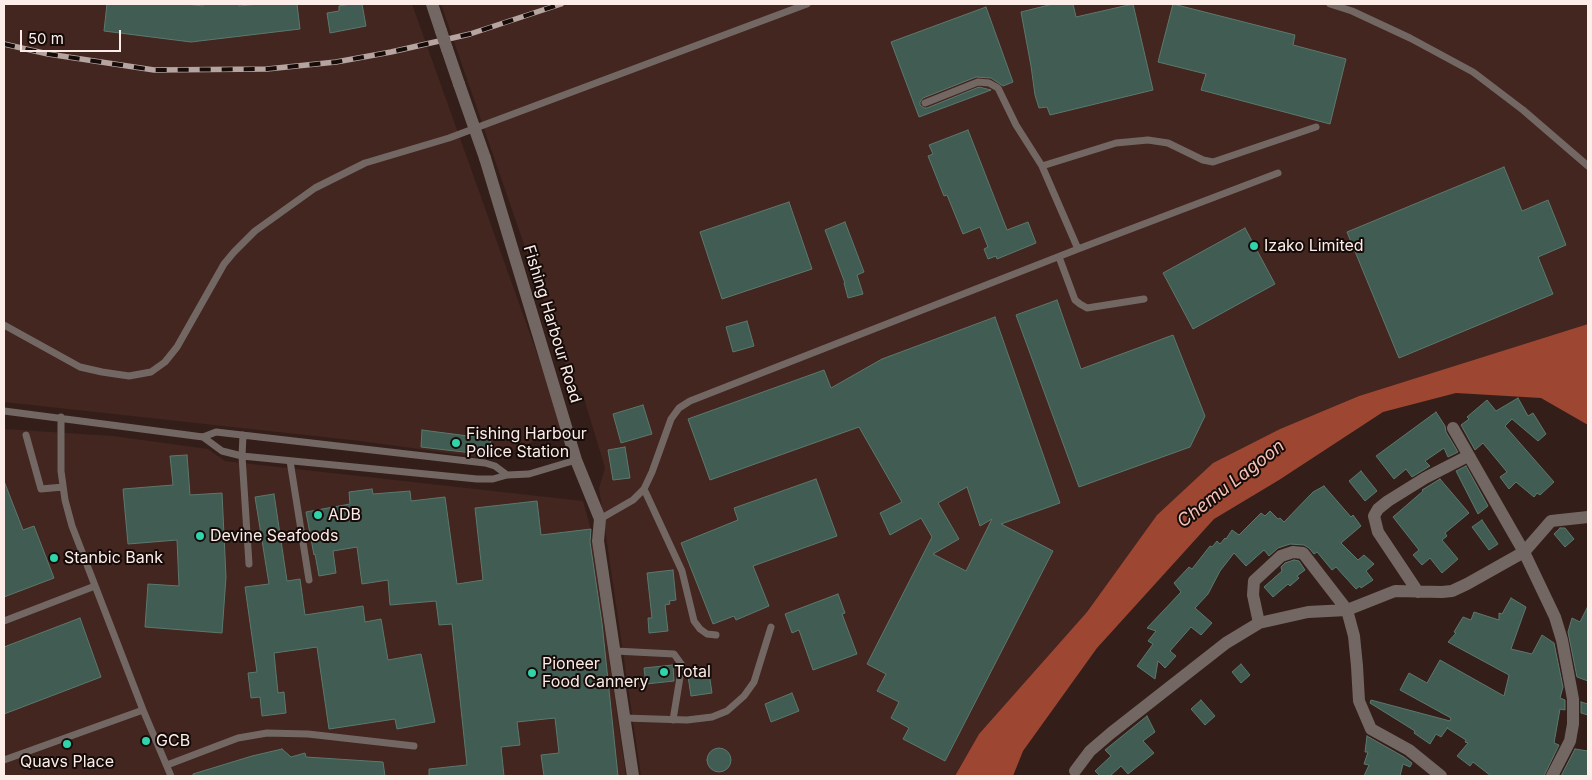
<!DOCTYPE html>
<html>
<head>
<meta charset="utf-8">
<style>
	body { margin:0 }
	#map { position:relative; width:1592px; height:780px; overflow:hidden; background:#341e19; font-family:Inter,sans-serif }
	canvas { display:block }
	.frame { position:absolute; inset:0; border:5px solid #fdede9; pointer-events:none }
	.scale { position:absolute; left:20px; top:30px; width:101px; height:22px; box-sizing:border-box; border:2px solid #fdede9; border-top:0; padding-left:6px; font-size:15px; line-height:18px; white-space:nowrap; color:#fdede9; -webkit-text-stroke:4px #150b09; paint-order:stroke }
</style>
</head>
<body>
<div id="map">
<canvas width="1592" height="780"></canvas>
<div class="frame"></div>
<div class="scale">50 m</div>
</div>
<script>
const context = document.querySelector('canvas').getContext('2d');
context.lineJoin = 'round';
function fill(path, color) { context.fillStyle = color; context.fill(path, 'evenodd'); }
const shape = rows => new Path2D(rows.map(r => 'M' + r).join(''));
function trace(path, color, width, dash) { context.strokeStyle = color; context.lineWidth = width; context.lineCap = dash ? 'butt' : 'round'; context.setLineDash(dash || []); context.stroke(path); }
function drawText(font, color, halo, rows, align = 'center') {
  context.font = font + ' Inter,sans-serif'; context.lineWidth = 4; context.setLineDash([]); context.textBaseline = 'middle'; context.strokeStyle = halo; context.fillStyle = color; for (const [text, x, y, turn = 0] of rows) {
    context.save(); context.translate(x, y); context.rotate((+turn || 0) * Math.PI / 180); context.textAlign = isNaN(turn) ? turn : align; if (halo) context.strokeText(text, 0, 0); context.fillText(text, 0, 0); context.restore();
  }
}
fill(shape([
	[4,4,412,4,554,401,563,429,492,459,360,441,4,402],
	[441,4,1588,4,1588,324,1359,396,1280,429,1213,463,1157,515,1087,612,979,734,955,776,641,776,599,488,605,468,583,395,569,375],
	[4,429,113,436,208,449,225,461,583,501,590,526,626,776,4,776]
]), '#42261f');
fill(shape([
	[1588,324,1588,425,1541,398,1456,393,1383,412,1279,480,1214,519,1097,648,1023,751,1013,776,955,776,979,734,1087,612,1157,515,1213,463,1280,429,1359,396]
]), '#9d4632');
const building = shape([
	[107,4,186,4,203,6,203,4,239,4,239,6,260,4,297,4,300,29,191,42,104,31,107,4],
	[351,4,362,4,366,26,330,33,327,13,339,11,339,6,351,4],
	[1053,4,1073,4,1076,17,1133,4,1153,90,1050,115,1047,107,1039,108,1035,95,1031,66,1021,12,1053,4],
	[1173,4,1295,35,1293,45,1346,59,1330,124,1201,90,1206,74,1158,62,1173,4],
	[986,7,1013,82,1003,86,991,78,976,77,923,98,920,102,920,105,924,108,927,108,979,87,991,90,919,117,891,42,986,7],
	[968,130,1007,230,1028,222,1036,243,997,259,996,256,988,259,984,249,988,247,980,227,963,234,947,195,944,196,928,156,933,154,929,145,968,130],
	[1504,167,1522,211,1548,200,1566,245,1538,257,1553,294,1399,358,1347,232,1504,167],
	[789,202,812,269,722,299,700,232,789,202],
	[845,222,864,272,857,275,863,294,848,298,844,283,845,283,825,230,845,222],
	[1245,228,1275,284,1193,329,1163,273,1245,228],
	[1057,300,1081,369,1173,335,1205,416,1190,447,1079,487,1016,315,1057,300],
	[995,317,1060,503,1001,524,1053,551,945,761,903,739,909,728,891,718,899,702,877,691,886,674,867,664,932,537,921,518,890,535,880,513,902,502,859,427,710,480,688,419,824,370,831,388,882,359,995,317],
	[967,487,980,526,992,519,966,571,933,554,959,539,938,503,967,487],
	[747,321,754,346,733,352,726,327,747,321],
	[1518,398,1528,416,1533,413,1546,434,1538,441,1512,419,1505,426,1554,482,1540,495,1537,493,1534,497,1516,482,1509,489,1500,477,1507,472,1483,443,1475,450,1461,425,1469,419,1467,417,1487,400,1496,411,1518,398],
	[643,405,652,434,621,443,613,414,643,405],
	[1436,412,1445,426,1446,432,1458,452,1448,457,1444,448,1425,461,1430,466,1412,477,1406,469,1394,479,1376,456,1436,412],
	[422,430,491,439,489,455,421,447,422,430],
	[625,447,630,478,613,480,608,450,625,447],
	[187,455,190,495,222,493,226,577,222,633,145,627,148,584,179,586,177,540,128,544,123,489,173,485,170,456,187,455],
	[1466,466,1488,506,1478,514,1456,471,1466,466],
	[1361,471,1377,491,1365,501,1349,481,1361,471],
	[816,479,837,536,753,566,769,606,736,620,734,616,713,624,681,543,738,520,734,508,816,479],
	[1440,479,1469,513,1445,533,1447,536,1442,540,1458,559,1442,573,1430,558,1422,565,1413,555,1419,550,1393,517,1423,491,1422,490,1440,479],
	[4,481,23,530,34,526,54,578,4,597,4,481],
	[1324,486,1351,517,1353,515,1361,526,1341,543,1358,560,1364,555,1374,564,1366,571,1373,580,1361,588,1360,586,1356,589,1336,567,1332,570,1317,552,1314,554,1309,548,1304,545,1290,544,1278,548,1269,556,1264,550,1246,566,1234,553,1220,571,1208,594,1195,608,1212,623,1201,635,1191,627,1170,651,1176,656,1165,668,1158,661,1155,679,1137,666,1153,644,1148,641,1156,631,1147,628,1181,592,1174,583,1189,567,1192,569,1210,546,1212,547,1217,541,1220,544,1225,538,1226,539,1232,530,1239,535,1261,513,1265,516,1270,511,1278,519,1280,518,1284,522,1313,492,1324,486],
	[372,489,373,494,410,491,411,501,445,497,457,584,483,580,475,508,537,501,541,535,591,529,590,542,602,623,618,776,544,776,541,755,559,753,555,718,517,722,520,745,501,747,504,776,429,776,429,769,467,765,452,624,439,625,436,601,390,605,388,580,362,584,357,547,333,551,336,573,319,576,315,554,314,555,306,512,350,504,349,492,372,489],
	[274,494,287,581,300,579,305,615,363,606,365,622,381,619,388,660,421,654,435,722,397,729,395,719,329,729,317,647,274,653,278,693,284,692,286,713,262,716,260,697,251,698,248,673,257,672,245,587,269,584,255,497,274,494],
	[1482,520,1498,544,1489,550,1472,527,1482,520],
	[1560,528,1565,528,1574,539,1565,547,1554,534,1560,528],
	[1294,560,1299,561,1305,570,1297,576,1299,578,1290,586,1288,584,1273,597,1264,587,1282,571,1281,567,1285,563,1294,560],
	[673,570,676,600,669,601,670,604,665,605,668,631,649,633,648,618,652,618,647,573,673,570],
	[838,594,845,613,842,614,857,654,813,670,799,630,792,633,785,614,838,594],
	[1511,598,1526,607,1511,649,1532,654,1542,635,1554,643,1563,687,1560,698,1565,700,1565,710,1560,709,1554,743,1559,745,1544,776,1491,776,1473,762,1470,766,1457,756,1468,743,1465,742,1466,740,1447,728,1448,727,1441,737,1436,734,1430,744,1414,733,1415,731,1370,703,1371,700,1450,721,1451,718,1400,690,1409,673,1427,683,1440,660,1504,696,1509,675,1448,642,1456,633,1454,632,1463,617,1471,620,1474,612,1499,620,1499,613,1502,614,1511,598],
	[1588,606,1588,681,1577,677,1568,632,1572,618,1580,622,1588,606],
	[80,618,101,677,4,714,4,647,80,618],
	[1241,664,1250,675,1241,683,1232,672,1241,664],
	[673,665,674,681,646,684,644,668,673,665],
	[709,673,712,693,691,696,688,676,709,673],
	[792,693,799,711,771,722,765,704,792,693],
	[1201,700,1215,716,1205,725,1191,709,1201,700],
	[1581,702,1588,704,1588,715,1581,713,1581,702],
	[1147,716,1155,732,1143,741,1154,753,1128,774,1121,766,1110,776,1100,776,1095,771,1111,756,1105,750,1147,716],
	[1367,736,1404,757,1412,763,1410,767,1403,764,1400,776,1364,776,1369,765,1364,764,1368,752,1365,752,1367,736],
	'707 760a12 12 0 1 1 24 0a12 12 0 1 1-24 0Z',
	[282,749,291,757,305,753,306,757,383,762,385,776,193,776,193,774,252,756,282,749],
	[1575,749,1588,751,1588,776,1561,776,1575,749]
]);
fill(building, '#415c52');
trace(building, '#5c786d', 1);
trace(shape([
	[1330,4,1352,11,1410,38,1473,72,1523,110,1588,166],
	[925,103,978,82,989,83,998,88,1016,125,1042,166,1078,249],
	[1042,166,1116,143,1148,140,1168,143,1203,160,1213,162,1316,127],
	[1059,257,1075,300,1080,304,1087,308,1144,299],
	[4,325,80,367,102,372,129,376,151,372,165,362,177,347,224,264,234,252,255,231,315,188,365,163,449,138,807,4],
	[4,411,203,437,216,432,485,463,495,466,507,475],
	[61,417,61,471,65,500,72,526,143,710,171,776],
	[26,435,41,489,63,487],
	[243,435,242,456,249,564],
	[203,437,222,451,242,456,477,479,493,479,507,475,529,474,576,460],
	[290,461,309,580],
	[644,489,682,571,694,621,700,629,707,634,716,635],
	[600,519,633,500,644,489,652,472,671,419,679,408,690,401,1078,249,1278,173],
	[4,621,95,586],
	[615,651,674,654,682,665,673,720],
	[624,718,687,720,712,717,727,711,744,696,754,682,771,627],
	[4,760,143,710],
	[167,765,238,738,267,733,308,734,414,746]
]), '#736764', 7);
trace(shape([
	[1453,428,1524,552,1551,521,1588,517],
	[1418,592,1378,532,1374,516,1378,509,1388,501,1425,478,1468,456],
	[1259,623,1253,595,1254,581,1281,556,1293,552,1303,553,1347,610,1354,636,1357,666,1359,701,1371,729,1409,750,1441,776],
	[1075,771,1090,751,1111,733,1226,643,1259,623,1308,612,1347,610,1395,591,1442,592,1452,591,1467,584,1524,552,1555,617,1562,640,1573,699,1573,724,1570,741,1552,776]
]), '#736764', 12);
trace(shape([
	[432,4,441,31],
	[447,49,459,84],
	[485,158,576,460,600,519,598,541,633,776]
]), '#736764', 12);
const rail = shape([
	[4,44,48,54,154,70,267,69,336,62,391,52,470,34,561,4]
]);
trace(rail, '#b6a4a0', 5.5);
trace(rail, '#150b09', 4, [11]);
trace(shape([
	[441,31,447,49],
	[459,84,485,158]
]), '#736764', 12);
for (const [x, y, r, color] of [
	[1254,246,5,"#2fd4aa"],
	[456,443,5,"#2fd4aa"],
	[318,515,5,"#2fd4aa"],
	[200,536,5,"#2fd4aa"],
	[54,558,5,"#2fd4aa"],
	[664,672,5,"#2fd4aa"],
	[532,673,5,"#2fd4aa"],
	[146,741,5,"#2fd4aa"],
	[67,744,5,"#2fd4aa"]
]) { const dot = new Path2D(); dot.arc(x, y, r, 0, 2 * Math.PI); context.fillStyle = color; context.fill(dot); trace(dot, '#150b09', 2); }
drawText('16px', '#fdede9', '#150b09', [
	["Izako Limited",1264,246],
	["Fishing Harbour",466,434],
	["Police Station",466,452],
	["ADB",328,515],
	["Devine Seafoods",210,536],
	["Stanbic Bank",64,558],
	["Pioneer",542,664],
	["Food Cannery",542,682],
	["Total",674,672],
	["GCB",156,741],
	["Quavs Place",67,762,"center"]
], 'left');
drawText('16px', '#fdede9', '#150b09', [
	["Fishing Harbour Road",552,324,73]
]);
drawText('italic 18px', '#f4c2b6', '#150b09', [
	["Chemu Lagoon",1231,484,-38]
]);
</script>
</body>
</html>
